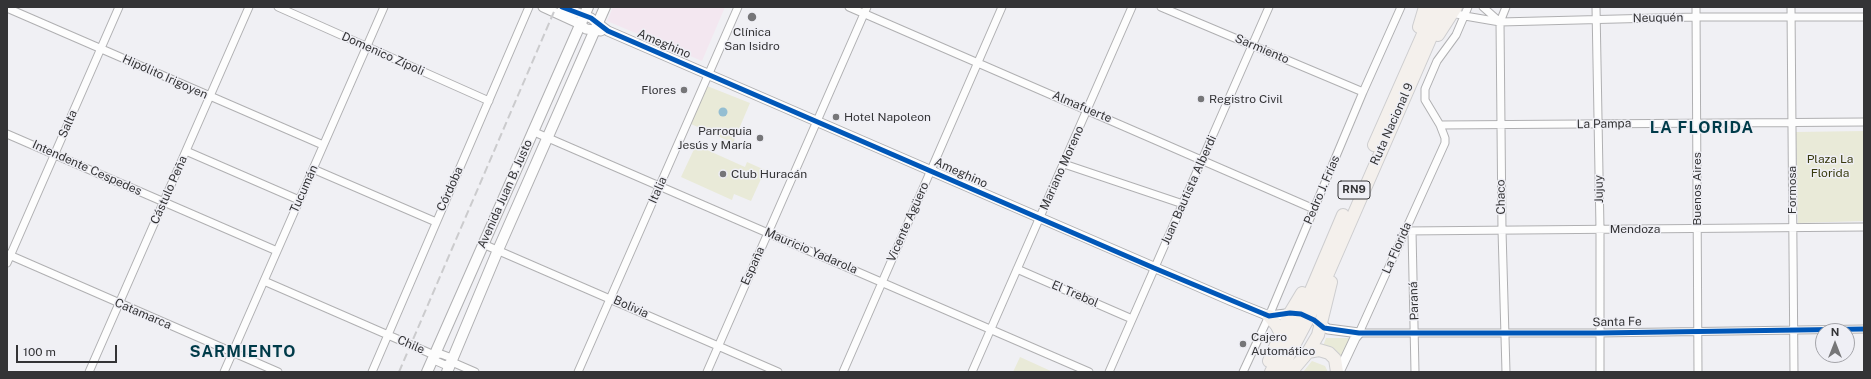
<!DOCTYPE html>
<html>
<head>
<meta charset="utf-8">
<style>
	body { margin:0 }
	#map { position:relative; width:1871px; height:379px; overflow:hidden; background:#f0f0f4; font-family:"Public Sans",sans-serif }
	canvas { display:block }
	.frame { position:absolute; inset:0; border:8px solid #343436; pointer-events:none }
	.north { position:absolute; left:1815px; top:323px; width:40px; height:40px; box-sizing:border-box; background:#efeff5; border:1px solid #a4a4a9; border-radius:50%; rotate:0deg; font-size:11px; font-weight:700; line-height:16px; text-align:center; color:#343436 }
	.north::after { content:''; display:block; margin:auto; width:14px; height:18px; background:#767678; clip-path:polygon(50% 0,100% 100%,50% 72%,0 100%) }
	.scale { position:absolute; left:16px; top:345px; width:101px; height:18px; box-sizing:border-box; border:2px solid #343436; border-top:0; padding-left:5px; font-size:12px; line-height:14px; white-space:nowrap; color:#343436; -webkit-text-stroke:3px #efeff5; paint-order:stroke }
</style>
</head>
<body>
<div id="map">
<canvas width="1871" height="379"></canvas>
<div class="frame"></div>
<div class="north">N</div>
<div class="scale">100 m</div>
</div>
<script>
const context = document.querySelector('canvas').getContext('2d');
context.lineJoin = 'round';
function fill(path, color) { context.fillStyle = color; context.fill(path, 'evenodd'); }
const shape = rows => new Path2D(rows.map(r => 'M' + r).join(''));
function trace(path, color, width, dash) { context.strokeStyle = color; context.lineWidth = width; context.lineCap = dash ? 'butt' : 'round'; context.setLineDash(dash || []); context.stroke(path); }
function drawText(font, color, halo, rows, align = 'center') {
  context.font = font + ' "Public Sans",sans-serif'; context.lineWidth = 3; context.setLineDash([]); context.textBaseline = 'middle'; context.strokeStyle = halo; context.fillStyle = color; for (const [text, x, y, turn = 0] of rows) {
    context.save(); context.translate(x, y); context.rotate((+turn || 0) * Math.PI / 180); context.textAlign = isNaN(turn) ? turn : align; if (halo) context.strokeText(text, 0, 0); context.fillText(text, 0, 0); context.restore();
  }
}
fill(shape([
	[613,7,725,7,702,61,607,21]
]), '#f3e7f0');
fill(shape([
	[707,86,750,103,733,143,691,124],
	[1864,131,1864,221,1798,223,1796,132],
	[696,145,745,167,747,162,765,170,751,201,734,194,732,200,681,177],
	[1326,338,1352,338,1342,362,1323,346],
	[1020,357,1053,372,1013,372],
	[1312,361,1325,366,1328,372,1303,372]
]), '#e9ead8');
fill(shape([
	'718.5 112a4.5 4.5 0 1 1 9 0a4.5 4.5 0 1 1-9 0Z'
]), '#94bed2');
const minor = shape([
	[278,7,489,101],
	[849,7,1314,209],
	[1161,7,1363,92],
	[1468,7,1456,35,1437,61,1425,89,1425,100,1440,125,1445,138,1445,143,1359,333,1599,333,1864,329],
	[1483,7,1500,22],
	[1506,7,1500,22,1502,230,1506,372],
	[1596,7,1600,229,1600,372],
	[1696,7,1698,372],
	[1791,7,1794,372],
	[7,8,323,145],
	[1449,12,1465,16,1500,22,1696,17,1864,17],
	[1440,125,1864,122],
	[532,131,1089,372],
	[7,134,277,251],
	[186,151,299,200],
	[1064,164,1183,204],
	[313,169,436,222],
	[1405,231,1864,227],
	[1412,231,1415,372],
	[483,244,778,372],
	[7,254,278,372],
	[7,263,119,7],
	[1017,269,1132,319],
	[264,281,434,355,441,354,449,357,452,362,475,372],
	[434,355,436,361,445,365,452,362],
	[89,372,249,7],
	[224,372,384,7],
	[372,372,529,7],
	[578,372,738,7],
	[707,372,867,7],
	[843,372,1002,7],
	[972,372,1132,7],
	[1109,372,1269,7],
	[1243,372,1269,316,1363,92,1401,7]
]);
const tertiary = shape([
	[543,7,580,24,586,29,601,31],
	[562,7,591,18,608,31,1232,301,1269,316,1294,313],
	[1317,322,1328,329,1359,333],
	[1339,372,1355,338,1359,333]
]);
const secondary = shape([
	[427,372,588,7],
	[447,372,498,250,605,7]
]);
const trunk = shape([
	[1419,27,1425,7],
	[1438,35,1456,7],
	[1374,145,1435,7],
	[1269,316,1277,326,1281,334],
	[1308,352,1319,350,1329,353,1335,359,1337,372],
	[1269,361,1290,313,1302,293],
	[1271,372,1301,314,1343,215],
	[1280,372,1309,317,1444,7],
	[1291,372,1308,352,1318,335,1331,282]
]);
trace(minor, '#b0b0b2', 9);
trace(tertiary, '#b0b0b2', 11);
trace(secondary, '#b0b0b2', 12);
trace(trunk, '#cdcdcf', 14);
trace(minor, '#fdfdfd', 7);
trace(tertiary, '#fdfdfd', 9);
trace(secondary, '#fdfdfd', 10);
trace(trunk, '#f4f0ec', 12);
trace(shape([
	[399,372,556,7]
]), '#cbcbcd', 2, [8, 4]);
trace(shape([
	[562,7,591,18,608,31,1154,268,1269,316,1290,313,1301,314,1314,320,1324,328,1359,333,1599,333,1864,329]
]), '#0057b8', 5);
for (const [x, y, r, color] of [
	[752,17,5,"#767678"],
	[684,90,4,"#767678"],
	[1201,99,4,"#767678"],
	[836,117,4,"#767678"],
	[760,138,4,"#767678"],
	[723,174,4,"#767678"],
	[1243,344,4,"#767678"]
]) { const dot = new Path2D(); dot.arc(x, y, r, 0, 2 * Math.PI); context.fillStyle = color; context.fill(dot); trace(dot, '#efeff5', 1.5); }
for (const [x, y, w] of [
	[1354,190,32]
]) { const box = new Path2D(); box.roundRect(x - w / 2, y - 9, w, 18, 3); context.fillStyle = '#efeff5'; context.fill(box); trace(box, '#343436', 1); }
drawText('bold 11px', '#343436', null, [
	["RN9",1354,190]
]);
drawText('12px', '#343436', '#efeff5', [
	["Neuquén",1658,18,-1],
	["Ameghino",664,44,23],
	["Sarmiento",1262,49,23],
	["Domenico Zípoli",383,54,24],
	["Hipólito Irigoyen",165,77,24],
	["Almafuerte",1082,107,23],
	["Salta",68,124,-66],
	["Ruta Nacional 9",1392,124,-66],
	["La Pampa",1604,124,-1],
	["Intendente Cespedes",87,168,24],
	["Mariano Moreno",1062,168,-66],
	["Ameghino",961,173,24],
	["Tucumán",304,189,-66],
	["Córdoba",450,189,-66],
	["Jujuy",1599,189,-91],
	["Buenos Aires",1697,189,-90],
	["Cástulo Peña",169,190,-66],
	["Italia",658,190,-66],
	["Juan Bautista Alberdi",1189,190,-66],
	["Pedro J. Frías",1322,190,-67],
	["Formosa",1792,190,-90],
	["Avenida Juan B. Justo",505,194,-66],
	["Chaco",1501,197,-91],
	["Vicente Agüero",908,222,-66],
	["Mendoza",1635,229],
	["La Florida",1397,248,-66],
	["Mauricio Yadarola",811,251,23],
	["España",753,266,-66],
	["El Trebol",1075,294,23],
	["Paraná",1414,301,-92],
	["Bolivia",631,307,24],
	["Catamarca",143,314,23],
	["Santa Fe",1617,322,-1],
	["Chile",411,345,23]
]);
drawText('12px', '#343436', '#efeff5', [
	["Clínica",752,32,"center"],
	["San Isidro",752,46,"center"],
	["Flores",676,90,"right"],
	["Registro Civil",1209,99],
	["Hotel Napoleon",844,117],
	["Parroquia",752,131,"right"],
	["Jesús y María",752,145,"right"],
	["Club Huracán",731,174],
	["Cajero",1251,337],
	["Automático",1251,351]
], 'left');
drawText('12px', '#383a0e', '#efeff5', [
	["Plaza La",1830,159],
	["Florida",1830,173]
]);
context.letterSpacing = '1px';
drawText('bold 16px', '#003b49', '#efeff5', [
	["LA FLORIDA",1702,128],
	["SARMIENTO",243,352]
]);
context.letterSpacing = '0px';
</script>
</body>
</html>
